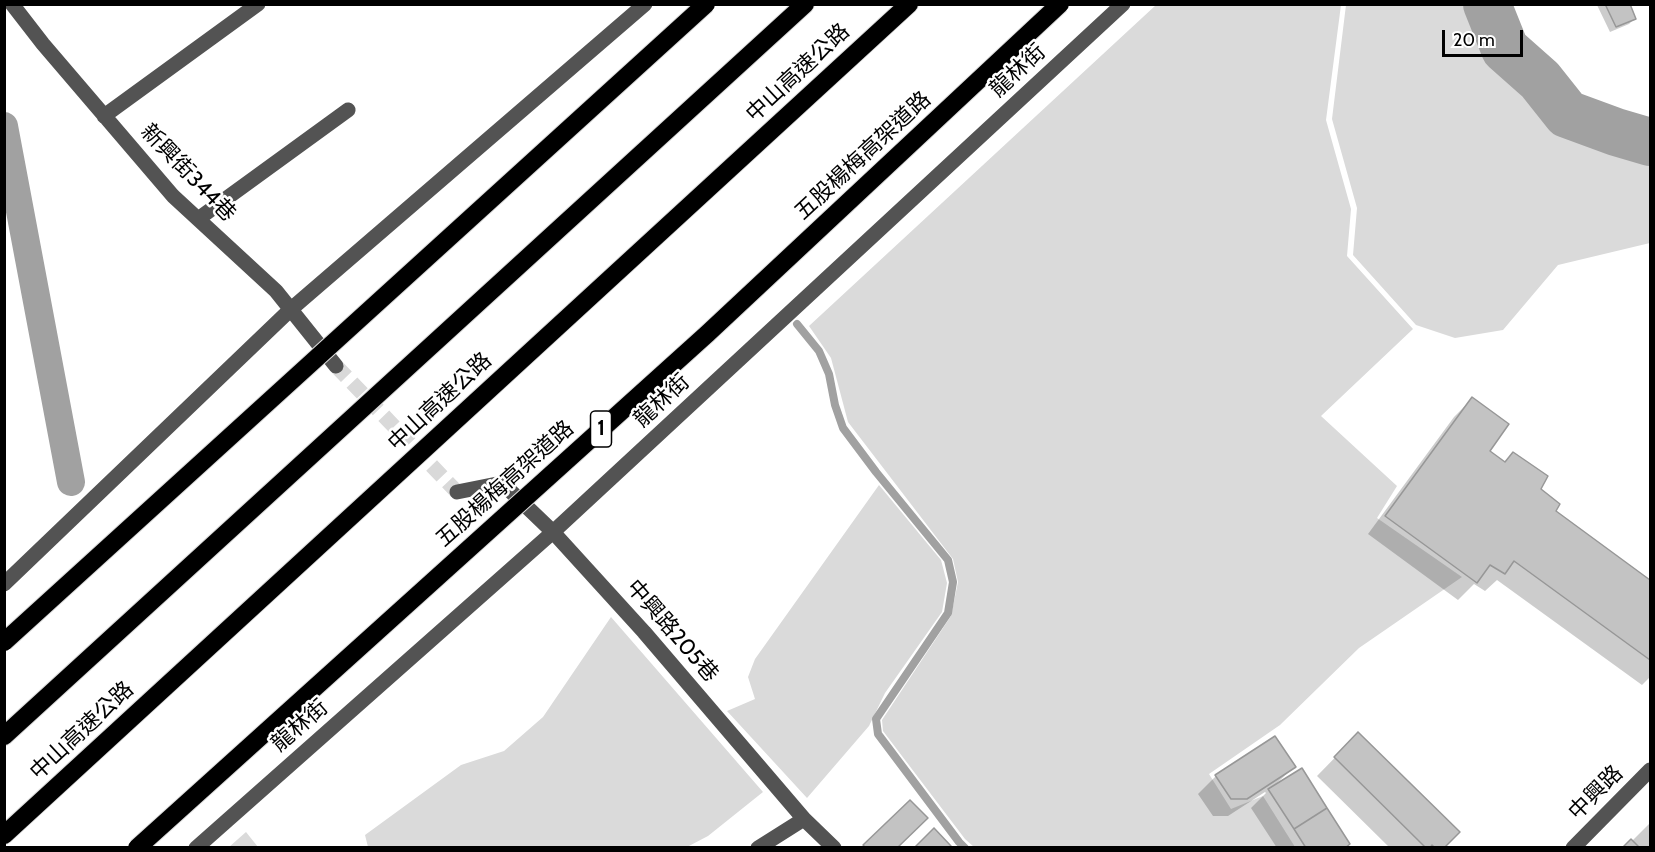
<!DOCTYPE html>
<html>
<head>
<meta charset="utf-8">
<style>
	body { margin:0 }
	#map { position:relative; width:1655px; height:852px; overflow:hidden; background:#fff; font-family:Cabin,sans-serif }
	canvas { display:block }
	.frame { position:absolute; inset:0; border:6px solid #000; pointer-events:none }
	.scale { position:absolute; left:1442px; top:30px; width:81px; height:27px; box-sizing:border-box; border:3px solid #000; border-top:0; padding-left:8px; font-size:18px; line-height:21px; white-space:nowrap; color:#000; -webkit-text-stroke:4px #fff; paint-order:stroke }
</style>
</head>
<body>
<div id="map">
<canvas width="1655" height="852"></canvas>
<div class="frame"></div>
<div class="scale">20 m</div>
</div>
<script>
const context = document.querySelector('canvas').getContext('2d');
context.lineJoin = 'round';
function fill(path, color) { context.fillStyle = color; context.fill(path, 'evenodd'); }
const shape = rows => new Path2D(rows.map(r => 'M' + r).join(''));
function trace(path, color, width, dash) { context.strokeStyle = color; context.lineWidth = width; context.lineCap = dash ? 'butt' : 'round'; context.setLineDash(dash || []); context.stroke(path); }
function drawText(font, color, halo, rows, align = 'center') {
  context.font = font + ' Cabin,"Noto Sans TC",sans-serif'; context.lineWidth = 5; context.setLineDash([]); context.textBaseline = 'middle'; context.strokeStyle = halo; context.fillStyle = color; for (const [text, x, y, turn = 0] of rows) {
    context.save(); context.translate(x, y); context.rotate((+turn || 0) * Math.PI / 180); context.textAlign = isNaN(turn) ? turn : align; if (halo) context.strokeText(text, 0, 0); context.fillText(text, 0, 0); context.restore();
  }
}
fill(shape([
	[1156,5,1341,5,1326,120,1351,209,1347,256,1413,329,1321,416,1397,486,1377,518,1462,577,1359,648,1280,725,1209,774,1231,809,1263,796,1295,847,974,847,965,839,883,731,882,720,951,616,958,582,953,559,848,422,831,358,809,326],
	[1346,5,1473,5,1495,56,1556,126,1650,156,1650,243,1558,265,1503,330,1455,338,1416,325,1353,255,1357,208,1332,119],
	[1583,105,1640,119,1650,119,1650,132,1571,108],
	[879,485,941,560,947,583,942,612,885,693,869,726,807,798,727,711,755,699,748,677,755,659],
	[611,617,763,792,708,836,687,847,368,847,365,835,461,765,504,751,543,717],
	[246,832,258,847,229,847]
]), '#dadada');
fill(shape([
	[1628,4,1635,18,1629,24,1610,32,1597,5],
	[1472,399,1488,451,1539,489,1554,512,1650,582,1650,677,1642,685,1497,580,1485,591,1474,584,1458,600,1368,534,1454,417],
	[1358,734,1442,848,1390,848,1317,776],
	[1294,767,1277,783,1345,848,1277,848,1251,808,1266,793,1265,792,1228,816,1213,816,1198,794,1216,776],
	[1650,823,1650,848,1624,848,1632,841]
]), '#0003');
trace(shape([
	[797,324,819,351,829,374,835,405,843,428,876,472,948,560,953,582,948,613,876,719,878,734,959,842,965,848]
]), '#a1a1a1', 8);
trace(shape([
	[4,126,71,482]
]), '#a1a1a1', 28);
trace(shape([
	[1487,4,1505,49,1540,80,1567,114,1616,132,1650,142]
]), '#a1a1a1', 48);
const building = shape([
	[1605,4,1630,4,1636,19,1616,27,1605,4],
	[1472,397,1509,424,1490,451,1505,462,1513,452,1548,476,1541,489,1560,504,1556,511,1650,580,1650,660,1514,561,1505,574,1490,565,1477,583,1385,516,1472,397],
	[1358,732,1460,832,1444,848,1435,848,1432,845,1430,848,1426,848,1334,757,1358,732],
	[1275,736,1296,767,1247,799,1231,799,1215,775,1275,736],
	[1302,768,1327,808,1294,829,1268,789,1302,768],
	[910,800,928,818,897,848,866,848,863,845,910,800],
	[1327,808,1350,844,1345,848,1306,848,1294,829,1327,808],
	[934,828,951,846,950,848,914,848,934,828],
	[1631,839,1640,848,1622,848,1631,839]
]);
fill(building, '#c3c3c3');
trace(building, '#979797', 1.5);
trace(shape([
	[336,366,457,492]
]), '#d9d9d9', 15, [15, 8]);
const highway = shape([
	[4,736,805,4],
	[4,835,909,4]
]);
trace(highway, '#dbdbdb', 20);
trace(shape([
	[12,4,43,44,173,196,276,291,336,366],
	[104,116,258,4],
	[198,219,348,110],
	[457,492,502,483,553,532,644,632,804,819,834,848],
	[4,584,290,310,645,4],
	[196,848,553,532,1123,4],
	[758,848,804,819],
	[1573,848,1650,770]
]), '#535353', 15);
trace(highway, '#000', 18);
const highwayBridge = shape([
	[4,642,706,4],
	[137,848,707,334,1060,4]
]);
trace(highwayBridge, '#dbdbdb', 20, []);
trace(highwayBridge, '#000', 18);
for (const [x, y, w] of [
	[601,429,21]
]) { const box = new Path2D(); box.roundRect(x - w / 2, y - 18, w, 36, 4.5); context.fillStyle = '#fff'; context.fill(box); trace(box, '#000', 1.5); }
drawText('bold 21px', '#000', null, [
	["1",601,429]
]);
drawText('22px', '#000', '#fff', [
	["龍林街",1018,71,-43],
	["中山高速公路",798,73,-43],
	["五股楊梅高架道路",863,156,-43],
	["新興街344巷",188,173,46],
	["龍林街",662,401,-43],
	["中山高速公路",440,402,-43],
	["五股楊梅高架道路",505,484,-42],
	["中興路205巷",672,631,49],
	["龍林街",300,726,-41],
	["中山高速公路",82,731,-43],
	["中興路",1596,793,-45]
]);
</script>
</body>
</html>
